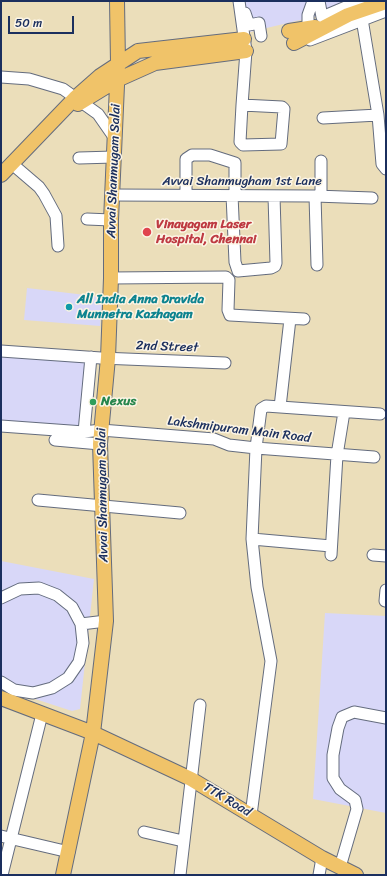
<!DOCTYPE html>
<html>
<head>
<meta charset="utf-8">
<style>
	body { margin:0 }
	#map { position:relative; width:387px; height:876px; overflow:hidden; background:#ebdeba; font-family:Sriracha,sans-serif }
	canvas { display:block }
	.frame { position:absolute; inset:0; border:2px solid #1b2f5e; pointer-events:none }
	.scale { position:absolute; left:8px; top:16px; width:66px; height:18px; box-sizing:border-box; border:2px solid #1b2f5e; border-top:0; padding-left:5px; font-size:12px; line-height:14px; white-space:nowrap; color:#1b2f5e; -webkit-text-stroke:3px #fcf5e5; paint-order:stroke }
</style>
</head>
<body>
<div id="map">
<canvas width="387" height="876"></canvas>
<div class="frame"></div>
<div class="scale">50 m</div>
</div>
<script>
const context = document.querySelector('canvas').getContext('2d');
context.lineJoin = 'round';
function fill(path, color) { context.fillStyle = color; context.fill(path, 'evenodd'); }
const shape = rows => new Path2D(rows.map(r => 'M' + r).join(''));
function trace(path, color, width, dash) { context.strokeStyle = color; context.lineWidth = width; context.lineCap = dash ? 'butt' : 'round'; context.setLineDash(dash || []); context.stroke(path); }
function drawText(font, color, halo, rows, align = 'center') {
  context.font = font + ' Sriracha,sans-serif'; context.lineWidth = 3; context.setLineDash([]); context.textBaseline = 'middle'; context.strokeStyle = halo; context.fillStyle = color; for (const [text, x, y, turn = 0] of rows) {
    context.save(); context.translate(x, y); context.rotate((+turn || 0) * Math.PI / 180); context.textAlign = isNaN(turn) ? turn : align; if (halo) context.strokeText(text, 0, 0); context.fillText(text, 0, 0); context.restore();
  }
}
fill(shape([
	[245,1,347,1,317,16,250,32],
	[27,288,102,297,100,326,24,320],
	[1,346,97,354,90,431,1,425],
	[1,561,94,579,80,709,72,711,1,688],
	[325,613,386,616,386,813,313,799]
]), '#d8d7f8');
const minor = shape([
	[239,1,246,51,242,105,240,142,243,145,281,144,284,109,282,107,242,105],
	[319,1,322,17,360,1],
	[245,13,249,25,259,23,261,36],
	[362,19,378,115,382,164,386,169],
	[308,23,308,15,313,1],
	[310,40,386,11],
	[1,77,29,79,63,89,98,114,114,137],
	[323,118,378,115],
	[79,158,114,157],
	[321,161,321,196],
	[11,163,39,187,44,194,56,216,58,246],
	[112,195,315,196,372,198],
	[186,195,186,159,192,155,210,155,235,163,235,195],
	[232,195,235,262,238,271,271,268,275,266,276,263,274,196],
	[315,196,317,265],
	[87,219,111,220],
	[111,278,226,277,229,280,228,310,230,315,304,319],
	[1,351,101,358,225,363],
	[280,407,290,319],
	[1,426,84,432,91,357],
	[84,432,101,430,214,439,229,445,256,448,374,457],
	[55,440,100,444],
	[38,500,180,513],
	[252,539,331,546],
	[331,555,337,455,344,412],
	[373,555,386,556],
	[1,598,20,589,39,588,57,595,72,607,81,624,83,643,79,662,68,678,52,688,33,693,14,690,1,682],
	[385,601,386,590],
	[81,624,106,621],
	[251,815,271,661,257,587,252,539,256,448,261,409,266,406,380,414],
	[144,832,183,841],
	[1,836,69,852],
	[340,867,357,809,355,800,340,789,333,778,333,755,338,728,342,717,354,712,386,718],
	[2,875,42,714],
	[180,875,200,705],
	[319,875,322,858]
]);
const major = shape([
	[289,31,315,27],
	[294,43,348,15,386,2],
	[78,104,117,80,155,63,246,51],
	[1,175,75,98,100,76,138,51,244,39],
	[1,698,93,733,191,779,322,858,356,875],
	[63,875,93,733,106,621,100,444,108,358,111,278,111,220,118,63,117,1]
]);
trace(minor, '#646c7e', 13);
trace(major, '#646c7e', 16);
trace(minor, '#fff', 11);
trace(major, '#f0c369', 14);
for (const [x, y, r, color] of [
	[147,232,5,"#e0444e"],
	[69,307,4,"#0f9aa8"],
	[93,402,4,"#2e9e5b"]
]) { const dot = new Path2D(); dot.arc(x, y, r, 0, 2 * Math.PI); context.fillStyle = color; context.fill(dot); trace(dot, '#fcf5e5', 1.5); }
drawText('13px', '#1b2f5e', '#fcf5e5', [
	["Avvai Shanmugam Salai",114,171,-88],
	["Avvai Shanmugham 1st Lane",242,182],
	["2nd Street",167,347,2],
	["Lakshmipuram Main Road",239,430,7],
	["Avvai Shanmugam Salai",103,495,-91],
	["TTK Road",227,800,31]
]);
drawText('bold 13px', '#be3a42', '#fcf5e5', [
	["Vinayagam Laser",156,225],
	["Hospital, Chennai",156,240]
], 'left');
drawText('bold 13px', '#0d838f', '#fcf5e5', [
	["All India Anna Dravida",77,300],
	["Munnetra Kazhagam",77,315]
], 'left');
drawText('bold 13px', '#27864d', '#fcf5e5', [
	["Nexus",101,402]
], 'left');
</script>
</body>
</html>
